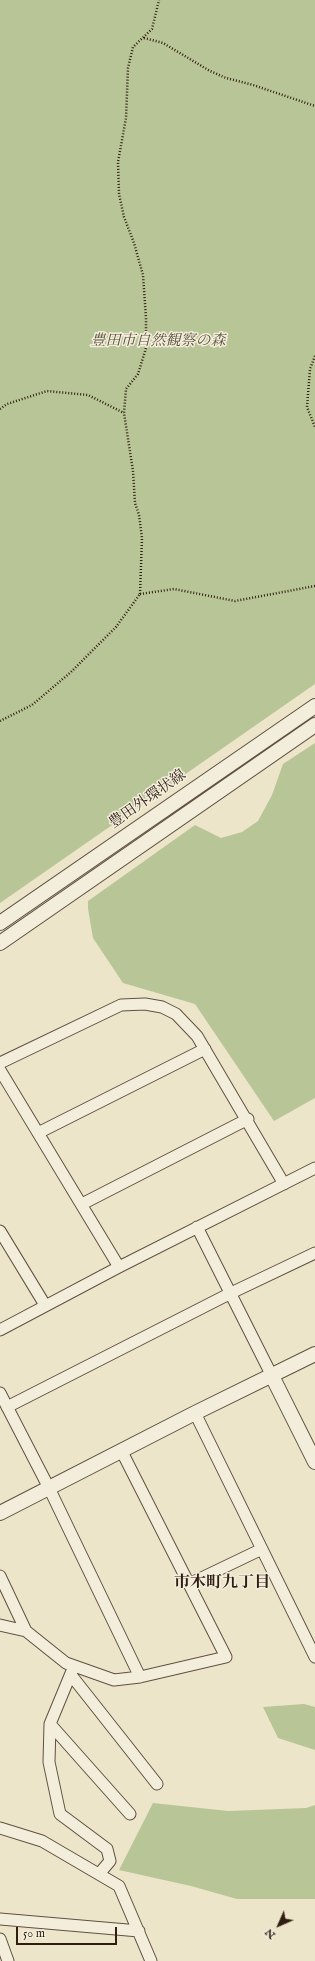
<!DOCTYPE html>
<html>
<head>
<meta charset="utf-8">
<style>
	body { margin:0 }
	#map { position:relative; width:315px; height:1961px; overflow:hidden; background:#ede5c9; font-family:"IM FELL English",serif }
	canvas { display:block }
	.north { position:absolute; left:259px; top:1905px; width:40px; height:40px; -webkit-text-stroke:3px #f3eedc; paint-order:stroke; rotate:225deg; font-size:11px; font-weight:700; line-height:16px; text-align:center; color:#311e13 }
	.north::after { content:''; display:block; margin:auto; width:14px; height:18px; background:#311e13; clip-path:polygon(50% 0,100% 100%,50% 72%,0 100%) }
	.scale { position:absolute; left:16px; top:1927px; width:101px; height:18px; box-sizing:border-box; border:2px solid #311e13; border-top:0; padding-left:5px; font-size:12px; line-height:14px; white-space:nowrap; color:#311e13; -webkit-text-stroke:3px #f3eedc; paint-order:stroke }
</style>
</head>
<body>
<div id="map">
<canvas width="315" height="1961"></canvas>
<div class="north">N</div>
<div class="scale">50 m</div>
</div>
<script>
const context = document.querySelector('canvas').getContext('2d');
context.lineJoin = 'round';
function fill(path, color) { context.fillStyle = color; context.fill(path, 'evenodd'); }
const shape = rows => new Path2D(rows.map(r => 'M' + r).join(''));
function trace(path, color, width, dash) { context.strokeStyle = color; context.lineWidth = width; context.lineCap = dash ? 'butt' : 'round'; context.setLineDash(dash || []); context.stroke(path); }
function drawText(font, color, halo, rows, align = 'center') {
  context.font = font + ' "IM FELL English","Noto Serif JP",serif'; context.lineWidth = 3; context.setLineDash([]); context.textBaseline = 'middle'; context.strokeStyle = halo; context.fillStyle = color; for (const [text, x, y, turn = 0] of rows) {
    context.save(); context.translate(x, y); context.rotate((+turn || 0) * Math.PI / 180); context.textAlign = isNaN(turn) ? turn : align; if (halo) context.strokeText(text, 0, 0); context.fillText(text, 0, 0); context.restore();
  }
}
fill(shape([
	[0,0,315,0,315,684,0,903],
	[315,743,315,1098,274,1121,195,1004,123,983,93,938,88,909,88,901,195,825,221,838,242,832,258,821,272,795,283,764],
	[304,1704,315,1707,315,1750,278,1738,263,1707],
	[153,1803,228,1811,306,1808,315,1805,315,1899,237,1899,191,1886,119,1870]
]), '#b8c596');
const minor = shape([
	[0,1063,121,1005,145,1004,162,1007,176,1014,197,1036,284,1184],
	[0,1070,119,1267],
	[38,1133,205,1049],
	[82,1204,248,1119],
	[197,1227,272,1376],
	[0,1231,45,1305],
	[0,1330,119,1267,315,1168],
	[0,1393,49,1488,140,1677],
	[7,1407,231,1293,315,1253],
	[195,1413,315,1657],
	[0,1576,26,1631],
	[189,1584,262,1549],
	[0,1625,26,1631,66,1663,114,1680,140,1677,226,1657,121,1450],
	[74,1666,50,1724,49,1762,60,1814,107,1849,110,1861,99,1874],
	[71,1675,157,1784],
	[50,1724,130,1814],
	[0,1828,42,1841,119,1886,151,1961],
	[0,1919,139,1931],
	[0,1939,8,1961]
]);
const tertiary = shape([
	[0,923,315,706],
	[0,943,315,725],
	[272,1376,315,1462],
	[0,1513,195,1413,315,1354]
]);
trace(minor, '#605040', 13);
trace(tertiary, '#605040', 16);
trace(shape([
	[144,38,163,43,210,71,226,78,253,85,315,106],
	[315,356,310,369,307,407,315,427],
	[0,409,7,404,47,391,88,395,124,413],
	[140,594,142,538,139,515,135,503,133,471,124,413,126,389,138,374,146,348,146,318,143,275,134,243,124,217,119,194,118,162,126,118,128,68,133,47,152,29,159,0],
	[140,594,174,589,235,601,315,586],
	[0,721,32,705,71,672,116,627,140,594]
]), '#311e13', 2.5, [1, 2]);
trace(minor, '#f3eedc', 11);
trace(tertiary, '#f3eedc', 14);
drawText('italic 15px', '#5a503a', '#f3eedc', [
	["豊田市自然観察の森",158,342]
]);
drawText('15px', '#311e13', '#f3eedc', [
	["豊田外環状線",148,800,-35]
]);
drawText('bold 16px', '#311e13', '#f3eedc', [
	["市木町九丁目",222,1584]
]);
</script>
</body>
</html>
